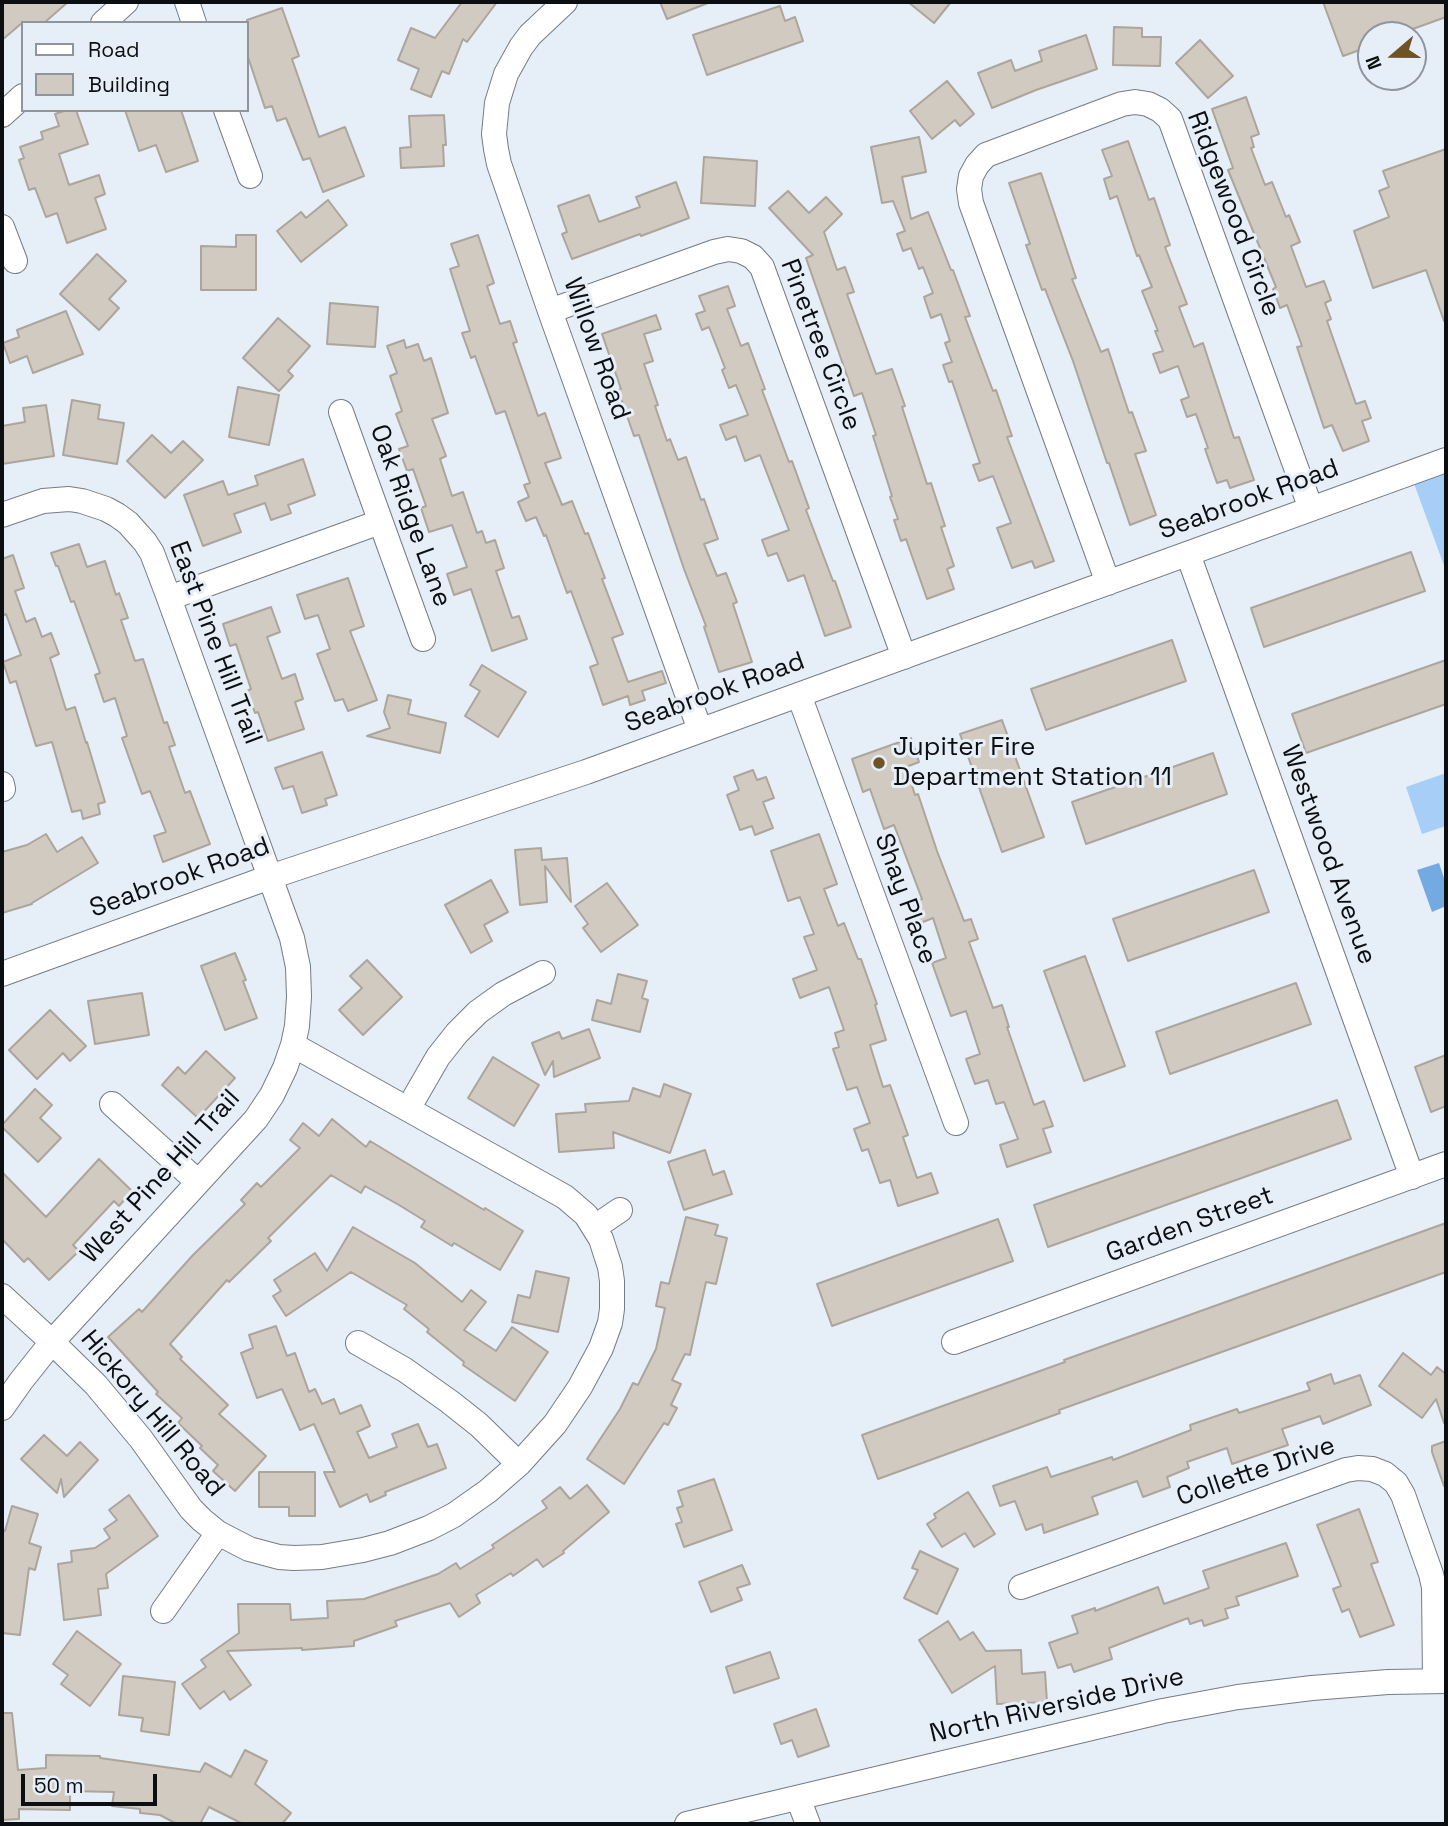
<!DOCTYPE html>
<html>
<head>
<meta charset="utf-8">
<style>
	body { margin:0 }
	#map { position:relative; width:1448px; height:1826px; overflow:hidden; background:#e6eef7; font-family:"Space Grotesk",sans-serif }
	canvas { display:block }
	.frame { position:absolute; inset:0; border:4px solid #0c0f12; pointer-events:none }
	.legend { position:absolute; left:21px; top:21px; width:228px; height:91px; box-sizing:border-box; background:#e6eef7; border:2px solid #8f959b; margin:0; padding:9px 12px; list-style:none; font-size:21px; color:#0c0f12 }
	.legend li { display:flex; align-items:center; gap:14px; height:35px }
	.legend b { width:35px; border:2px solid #8f959b }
	.north { position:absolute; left:1357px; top:21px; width:70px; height:70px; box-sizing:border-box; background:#e6eef7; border:2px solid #8f959b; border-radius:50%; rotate:250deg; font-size:19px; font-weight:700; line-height:28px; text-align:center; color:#0c0f12 }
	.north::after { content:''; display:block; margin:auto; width:24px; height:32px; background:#6f5326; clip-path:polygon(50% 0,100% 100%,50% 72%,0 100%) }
	.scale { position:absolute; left:21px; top:1774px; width:136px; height:32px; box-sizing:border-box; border:4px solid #0c0f12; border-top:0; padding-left:9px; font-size:21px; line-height:24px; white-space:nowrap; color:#0c0f12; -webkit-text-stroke:5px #e6eef7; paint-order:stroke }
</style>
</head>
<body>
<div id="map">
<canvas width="1448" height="1826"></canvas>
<div class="frame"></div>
<ul class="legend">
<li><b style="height:9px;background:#fff"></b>Road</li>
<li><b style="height:19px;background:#d1cac1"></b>Building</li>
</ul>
<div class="north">N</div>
<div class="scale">50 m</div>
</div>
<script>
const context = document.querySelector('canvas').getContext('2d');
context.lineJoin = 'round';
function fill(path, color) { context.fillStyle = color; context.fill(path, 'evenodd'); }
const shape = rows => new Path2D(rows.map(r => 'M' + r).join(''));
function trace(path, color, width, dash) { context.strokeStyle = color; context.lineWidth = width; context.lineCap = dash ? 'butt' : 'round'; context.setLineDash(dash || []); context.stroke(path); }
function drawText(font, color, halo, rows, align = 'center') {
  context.font = font + ' "Space Grotesk",sans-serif'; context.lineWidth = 6; context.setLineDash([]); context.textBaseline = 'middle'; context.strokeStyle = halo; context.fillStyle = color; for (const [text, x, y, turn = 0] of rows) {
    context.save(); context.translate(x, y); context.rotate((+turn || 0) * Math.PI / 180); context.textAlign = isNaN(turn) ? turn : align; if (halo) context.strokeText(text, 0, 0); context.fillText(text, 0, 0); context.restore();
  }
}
fill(shape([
	[1446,466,1446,571,1412,478],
	[1446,773,1446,826,1422,834,1406,787]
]), '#a7cef7');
fill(shape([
	[1439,863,1446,884,1446,906,1432,912,1417,870]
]), '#74aae2');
const building = shape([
	[2,2,68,2,44,23,22,23,2,40,2,2],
	[462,2,497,2,467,42,463,39,449,74,442,71,431,97,411,89,419,69,398,60,411,28,435,38,462,2],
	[660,2,708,2,708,3,667,19,660,2],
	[908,2,951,2,934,23,908,2],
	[1323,2,1446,2,1446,17,1396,35,1371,35,1371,46,1343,56,1323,2],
	[780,6,785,21,795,17,803,41,707,75,693,35,780,6],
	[282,8,299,56,292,59,319,137,345,127,364,176,323,192,310,158,303,160,286,118,277,121,272,106,265,108,247,54,247,20,282,8],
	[1114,27,1142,28,1142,37,1161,37,1160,66,1113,65,1114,27],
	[1086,35,1097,69,1036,90,992,108,978,73,1011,60,1015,71,1042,61,1039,51,1086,35],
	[1200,40,1233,76,1208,98,1176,63,1200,40],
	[947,81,974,114,960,126,955,120,932,139,910,111,947,81],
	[1246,97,1259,134,1251,137,1254,147,1251,148,1265,185,1272,182,1286,217,1289,215,1300,242,1291,246,1306,287,1324,281,1331,300,1325,303,1331,319,1327,321,1356,404,1365,401,1371,418,1362,421,1369,441,1343,451,1332,425,1324,428,1297,347,1302,346,1287,305,1280,308,1273,289,1276,287,1228,170,1233,168,1212,109,1246,97],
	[67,110,76,110,88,144,59,154,69,185,99,175,105,194,95,198,106,229,67,243,57,213,46,217,35,188,29,190,19,160,24,158,20,147,43,139,41,132,59,126,55,114,67,110],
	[125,110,181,110,198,161,166,172,156,145,139,151,125,110],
	[444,115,446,145,443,145,444,166,401,168,400,148,411,147,409,116,444,115],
	[919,137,926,172,902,177,911,219,928,212,951,270,953,270,970,316,965,317,993,391,996,390,1012,436,1007,437,1054,561,1035,568,1032,561,1012,568,997,528,1011,523,993,476,979,481,973,465,980,463,952,381,949,382,943,365,952,362,945,343,950,341,941,314,931,318,924,297,933,293,923,267,919,269,911,248,903,251,897,234,905,231,893,201,882,203,871,147,919,137],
	[1128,141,1149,200,1154,198,1170,245,1165,247,1187,304,1179,307,1194,347,1203,343,1234,438,1239,437,1254,480,1230,488,1227,480,1217,483,1205,449,1208,448,1196,414,1187,417,1181,400,1189,397,1178,366,1160,373,1153,354,1163,351,1155,331,1158,331,1142,291,1152,287,1139,255,1137,256,1117,196,1110,199,1104,179,1112,176,1102,150,1128,141],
	[1446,149,1446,321,1444,321,1426,270,1373,288,1354,231,1389,217,1379,191,1389,187,1383,171,1446,149],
	[704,157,757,161,755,206,701,203,704,157],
	[1041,173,1076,278,1072,279,1101,352,1108,349,1129,413,1132,412,1146,451,1135,454,1156,515,1130,525,1109,463,1107,463,1073,361,1045,289,1042,290,1026,245,1030,244,1009,183,1041,173],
	[676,182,689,218,641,236,640,234,572,259,562,234,567,232,558,206,589,195,599,222,640,207,636,197,676,182],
	[788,191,809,213,826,197,842,214,824,232,837,270,845,267,854,292,847,294,876,374,892,369,905,406,902,407,927,484,931,483,945,526,941,527,954,566,947,569,954,589,927,599,906,539,901,541,894,520,898,519,890,497,892,496,873,436,876,435,862,393,854,396,806,258,813,255,769,208,788,191],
	[328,200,347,225,301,262,277,231,301,212,306,218,328,200],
	[236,235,256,235,256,290,201,290,201,246,236,247,236,235],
	[478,235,494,283,487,286,500,324,510,321,517,342,513,343,538,416,545,413,561,458,545,463,562,505,572,501,585,534,588,533,605,578,602,579,623,634,612,638,628,682,662,671,666,683,642,691,645,700,630,705,628,696,603,705,590,667,598,664,571,591,567,593,546,535,544,536,536,517,526,521,518,502,529,497,524,485,530,483,505,411,496,414,475,356,471,358,462,333,470,331,450,269,459,266,451,244,478,235],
	[97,254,126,281,109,299,119,308,99,330,60,294,97,254],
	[728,286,735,306,727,309,741,346,748,343,765,389,762,390,789,462,792,461,809,508,806,510,833,581,835,581,851,627,825,636,804,575,788,581,777,553,768,556,762,540,789,530,760,455,745,461,736,436,726,440,720,425,748,415,736,385,729,388,722,370,725,368,709,327,702,330,696,314,705,311,699,296,728,286],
	[330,303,378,307,375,347,327,344,330,303],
	[66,311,83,354,33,373,27,356,10,363,3,343,19,337,17,330,66,311],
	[656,315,661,329,644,334,653,361,644,364,658,405,655,406,667,441,670,439,678,460,686,457,701,500,704,499,718,539,704,544,717,576,726,573,737,602,733,604,752,662,719,672,704,627,706,626,684,569,639,435,634,436,618,390,621,389,602,334,656,315],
	[278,318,310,346,288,371,293,376,279,391,243,358,278,318],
	[404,340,406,348,418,344,424,361,431,358,448,413,432,419,446,456,440,459,452,496,463,492,477,533,482,531,486,543,495,540,504,568,496,571,512,618,519,616,527,639,492,651,471,589,454,595,447,574,467,567,452,525,429,532,421,508,426,506,413,469,407,471,399,449,408,446,396,414,402,411,390,376,397,373,387,346,404,340],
	[238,387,279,395,269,445,229,437,238,387],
	[72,400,100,405,98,419,124,423,117,464,63,455,72,400],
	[46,405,54,456,2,464,2,426,25,422,23,408,46,405],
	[152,435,171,453,183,441,203,460,165,498,127,461,152,435],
	[303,459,315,495,288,505,291,513,271,520,265,503,234,514,241,532,203,546,184,495,223,481,228,495,258,485,255,476,303,459],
	[79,544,87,567,105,561,116,595,119,593,128,618,121,620,135,661,143,659,164,723,167,722,175,745,169,747,185,793,190,791,210,844,163,862,154,836,166,832,150,791,142,794,122,738,127,736,115,698,104,702,95,675,100,673,74,601,71,602,58,566,56,566,51,553,79,544],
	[1411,552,1425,591,1264,647,1251,608,1411,552],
	[13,555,24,588,15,591,26,622,35,618,42,637,51,633,59,654,50,658,53,667,66,710,75,707,86,743,87,742,105,802,98,804,100,814,83,819,81,810,72,812,52,742,36,746,16,681,10,683,3,662,21,655,6,614,2,616,2,559,13,555],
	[348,578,364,626,350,631,377,700,348,711,343,699,335,701,317,654,330,649,318,615,305,619,297,595,348,578],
	[271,607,280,632,267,637,282,679,295,674,303,699,295,702,304,729,268,741,258,712,255,713,247,691,251,689,236,644,230,646,223,624,271,607],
	[1172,640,1186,681,1046,730,1031,689,1172,640],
	[1446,660,1446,704,1306,753,1292,714,1446,660],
	[482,665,526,692,498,737,465,716,480,691,470,685,482,665],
	[388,695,411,700,408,714,446,723,440,753,367,736,390,728,384,712,388,695],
	[1002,720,1044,837,1002,852,960,734,1002,720],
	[911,738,919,762,906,767,915,795,918,794,937,851,964,921,971,919,978,939,969,942,993,1008,1002,1005,1009,1027,1007,1027,1034,1105,1044,1101,1053,1126,1043,1129,1051,1152,1007,1167,1000,1145,1018,1139,1004,1102,996,1104,988,1080,975,1084,966,1059,980,1054,966,1011,951,1016,932,963,946,958,933,918,918,924,910,903,922,899,894,825,884,829,870,789,863,792,852,759,911,738],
	[322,752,337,795,325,799,327,805,302,813,293,786,283,789,275,768,322,752],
	[1213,753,1227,794,1086,844,1072,802,1213,753],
	[753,770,757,780,766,777,774,798,763,802,773,828,755,835,752,826,740,830,727,795,739,790,734,777,753,770],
	[46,834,57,852,82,837,98,863,32,903,32,904,2,913,2,852,27,845,46,834],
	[819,834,837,884,824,889,838,926,844,923,858,959,861,959,877,1004,875,1005,886,1040,870,1045,883,1087,890,1085,908,1135,903,1137,917,1178,931,1173,938,1193,898,1206,890,1180,880,1183,868,1149,862,1151,854,1129,870,1123,857,1087,847,1090,833,1049,839,1047,835,1033,844,1030,829,987,800,998,793,979,817,970,804,937,814,934,800,897,788,901,771,851,819,834],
	[541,848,542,860,567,858,571,902,545,866,547,902,520,905,515,850,541,848],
	[1254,870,1269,912,1128,961,1113,919,1254,870],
	[491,880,508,912,484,925,492,941,471,953,445,905,491,880],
	[607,883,638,925,601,952,583,928,588,924,575,906,607,883],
	[235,953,246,980,243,981,257,1018,225,1030,201,966,235,953],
	[1085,956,1125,1066,1084,1081,1044,971,1085,956],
	[367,960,402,997,363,1035,339,1010,362,988,350,976,367,960],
	[618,974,647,981,642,998,648,1000,640,1032,592,1020,597,1000,611,1004,618,974],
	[1296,983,1311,1024,1170,1074,1156,1032,1296,983],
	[142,993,149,1035,95,1044,88,1001,142,993],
	[50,1010,86,1046,70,1061,63,1053,37,1079,9,1050,50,1010],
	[589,1029,600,1058,554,1077,553,1061,545,1075,532,1043,559,1032,562,1039,589,1029],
	[206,1051,235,1078,198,1118,162,1085,178,1067,185,1074,206,1051],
	[1446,1055,1446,1106,1431,1112,1415,1067,1446,1055],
	[493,1057,539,1085,514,1126,468,1098,493,1057],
	[664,1084,691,1094,670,1153,613,1132,614,1148,559,1152,556,1114,586,1112,585,1104,629,1101,633,1088,660,1097,664,1084],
	[35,1089,52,1105,40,1118,61,1138,38,1162,2,1127,2,1125,35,1089],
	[1337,1100,1351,1139,1048,1247,1034,1205,1337,1100],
	[332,1119,366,1147,370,1141,484,1210,485,1208,523,1231,500,1270,454,1243,452,1246,421,1227,425,1221,399,1205,365,1186,361,1193,331,1175,268,1238,271,1241,229,1282,227,1280,170,1344,182,1357,180,1359,228,1405,219,1414,266,1456,235,1491,213,1471,218,1465,200,1448,202,1446,178,1423,182,1418,156,1394,158,1392,108,1337,139,1309,142,1312,193,1255,245,1204,241,1200,257,1183,261,1187,300,1148,290,1140,303,1123,319,1136,332,1119],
	[705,1150,713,1175,724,1171,732,1194,684,1210,668,1162,705,1150],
	[99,1159,132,1191,119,1206,114,1201,73,1245,79,1251,49,1280,28,1258,24,1262,2,1239,2,1172,46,1217,99,1159],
	[686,1217,718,1225,715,1235,727,1238,716,1284,706,1282,690,1355,685,1354,672,1380,681,1384,671,1405,677,1408,668,1425,664,1423,624,1484,587,1459,620,1409,633,1383,638,1385,656,1349,665,1308,656,1306,661,1282,669,1284,686,1217],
	[998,1219,1013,1261,832,1326,817,1284,998,1219],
	[1446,1223,1446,1272,1059,1410,1060,1413,878,1479,862,1435,1065,1362,1064,1360,1446,1223],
	[353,1227,415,1263,462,1302,471,1290,486,1302,464,1330,496,1351,512,1327,548,1352,515,1401,463,1365,464,1362,427,1332,429,1329,404,1309,407,1305,351,1272,286,1316,273,1296,281,1291,274,1280,315,1253,327,1271,353,1227],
	[536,1271,569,1278,558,1332,512,1322,518,1295,530,1298,536,1271],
	[276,1326,287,1356,295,1353,309,1392,315,1389,322,1404,334,1399,340,1414,361,1405,370,1426,357,1432,369,1458,397,1447,392,1434,418,1424,428,1447,437,1444,446,1468,385,1492,386,1495,370,1502,367,1494,340,1507,324,1472,335,1472,314,1424,300,1430,282,1389,257,1398,241,1353,253,1348,249,1335,276,1326],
	[1403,1353,1431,1375,1437,1367,1446,1374,1446,1422,1444,1423,1436,1399,1422,1418,1379,1386,1403,1353],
	[1331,1374,1334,1384,1360,1375,1371,1405,1323,1424,1320,1416,1282,1429,1288,1445,1232,1464,1227,1448,1187,1462,1189,1468,1167,1477,1170,1487,1143,1497,1137,1481,1092,1497,1098,1514,1044,1533,1042,1524,1026,1530,1015,1501,1000,1506,993,1486,1047,1467,1051,1477,1112,1457,1113,1460,1191,1430,1190,1425,1237,1409,1239,1413,1310,1390,1307,1383,1331,1374],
	[44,1435,67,1456,80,1442,98,1460,64,1497,61,1479,57,1493,21,1459,44,1435],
	[1446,1441,1446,1486,1444,1486,1432,1452,1432,1446,1446,1441],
	[259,1472,315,1472,315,1516,289,1516,289,1507,259,1507,259,1472],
	[714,1479,732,1530,684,1547,676,1524,682,1522,677,1508,683,1506,678,1491,714,1479],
	[587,1485,609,1512,563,1551,564,1553,543,1567,537,1559,513,1576,511,1573,476,1595,480,1603,459,1617,450,1603,395,1621,397,1626,354,1641,354,1646,302,1650,302,1648,227,1651,251,1685,230,1700,224,1691,200,1709,182,1684,206,1667,201,1660,239,1633,238,1604,290,1604,291,1620,328,1618,327,1601,364,1599,438,1574,456,1563,460,1569,494,1548,492,1545,547,1508,542,1501,560,1487,570,1499,587,1485],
	[968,1492,995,1534,974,1547,965,1533,942,1547,927,1524,936,1518,934,1514,968,1492],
	[129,1495,158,1536,106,1574,108,1588,98,1589,101,1615,64,1620,58,1564,72,1562,71,1551,95,1548,110,1538,104,1529,117,1520,109,1510,129,1495],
	[12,1506,38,1514,29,1543,41,1547,35,1570,29,1568,20,1635,2,1633,2,1530,5,1531,12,1506],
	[1359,1509,1378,1562,1371,1564,1394,1625,1360,1637,1349,1609,1342,1612,1333,1589,1341,1586,1317,1525,1359,1509],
	[1286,1543,1298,1576,1236,1597,1239,1605,1225,1609,1228,1618,1204,1626,1202,1620,1190,1624,1188,1618,1109,1648,1112,1659,1074,1672,1071,1664,1058,1668,1049,1643,1078,1633,1072,1616,1095,1608,1095,1611,1158,1587,1164,1604,1209,1588,1203,1571,1286,1543],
	[920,1551,958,1569,937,1614,904,1598,918,1570,912,1568,920,1551],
	[742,1565,750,1584,737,1588,742,1600,711,1612,699,1582,742,1565],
	[948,1621,960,1640,973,1632,986,1651,1021,1650,1022,1674,1045,1672,1047,1702,997,1704,995,1666,952,1693,919,1640,948,1621],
	[77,1631,121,1664,90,1706,61,1684,68,1675,53,1664,77,1631],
	[770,1652,779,1678,734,1693,726,1667,770,1652],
	[123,1676,175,1682,169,1735,141,1731,143,1718,119,1715,123,1676],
	[816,1709,829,1746,798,1757,792,1740,781,1744,774,1724,816,1709],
	[2,1713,12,1713,18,1770,46,1768,46,1755,100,1756,100,1758,200,1772,205,1763,231,1777,245,1750,267,1761,255,1784,291,1813,282,1824,243,1824,209,1807,200,1824,177,1824,160,1815,140,1813,140,1809,112,1806,114,1792,70,1791,70,1810,19,1809,19,1819,2,1820,2,1713]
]);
fill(building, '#d1cac1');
trace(building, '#aca59c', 2);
const minor = shape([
	[187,2,194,23],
	[565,2,530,35,521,47,506,74,497,103,494,134,496,149,499,164,550,311,700,730],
	[103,23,126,2],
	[226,110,250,176],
	[2,115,23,96],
	[2,227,15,261],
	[550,311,714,252,728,249,741,251,753,257,762,267,904,657],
	[341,412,423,639],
	[2,515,43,501,69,499,82,501,106,509,117,515,128,523,145,542,152,553,169,598,292,938,298,967,299,997,297,1026,293,1045,285,1068,272,1095,256,1119,52,1342,21,1381,2,1408],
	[1188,554,1412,1177],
	[1108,583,971,203,969,189,971,176,977,165,986,155,1122,104,1135,102,1148,104,1160,110,1170,119,1311,509],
	[169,598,380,522],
	[799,695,956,1123],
	[2,784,3,789],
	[2,974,270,877,586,772,1446,460],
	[112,1104,198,1182],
	[408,1109,438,1057,457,1033,478,1012,503,994,543,973],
	[595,1227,620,1210],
	[2,1296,52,1342,96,1385,141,1439,191,1509,202,1520,218,1533,249,1549,279,1557,294,1558,322,1557,363,1550,390,1543,429,1528,454,1515,488,1491,519,1464,555,1424,580,1387,601,1348,610,1323,612,1309,612,1281,610,1267,601,1239,586,1215,565,1197,293,1045],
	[954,1342,1446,1164],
	[358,1343,405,1370,450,1402,479,1425,519,1464],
	[1021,1587,1346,1470,1358,1468,1372,1469,1385,1474,1396,1483,1403,1495,1431,1574,1434,1587,1435,1681],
	[163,1611,218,1533],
	[798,1798,808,1824],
	[687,1824,1163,1711,1238,1697,1312,1688,1388,1682,1446,1681]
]);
trace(minor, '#757c84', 26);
trace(minor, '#fff', 24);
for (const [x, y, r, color] of [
	[879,763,7,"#6f5326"]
]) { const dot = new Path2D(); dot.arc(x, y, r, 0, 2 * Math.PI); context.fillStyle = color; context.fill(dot); trace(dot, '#e6eef7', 2.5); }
drawText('26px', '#0c0f12', '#e6eef7', [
	["Ridgewood Circle",1233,214,69],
	["Pinetree Circle",820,345,69],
	["Willow Road",596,349,70],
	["Seabrook Road",1249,500,-20],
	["Oak Ridge Lane",410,516,70],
	["East Pine Hill Trail",215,643,69],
	["Seabrook Road",715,693,-20],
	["Westwood Avenue",1328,855,70],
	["Seabrook Road",180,878,-20],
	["Shay Place",905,899,70],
	["West Pine Hill Trail",161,1177,-48],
	["Garden Street",1190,1225,-20],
	["Hickory Hill Road",152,1414,50],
	["Collette Drive",1256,1472,-19],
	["North Riverside Drive",1057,1706,-13]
]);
drawText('26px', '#0c0f12', '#e6eef7', [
	["Jupiter Fire",893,748],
	["Department Station 11",893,778]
], 'left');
</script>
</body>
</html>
